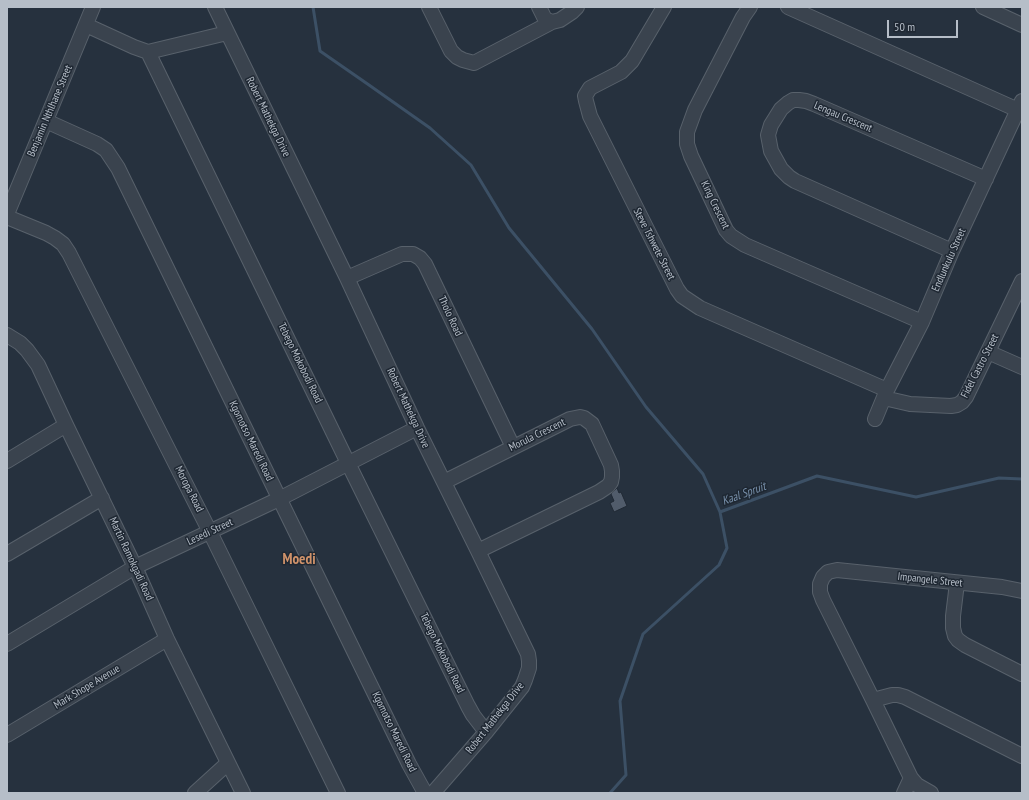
<!DOCTYPE html>
<html>
<head>
<meta charset="utf-8">
<style>
	body { margin:0 }
	#map { position:relative; width:1029px; height:800px; overflow:hidden; background:#26313e; font-family:"PT Sans Narrow",sans-serif }
	canvas { display:block }
	.frame { position:absolute; inset:0; border:8px solid #b6bec8; pointer-events:none }
	.scale { position:absolute; left:887px; top:20px; width:71px; height:18px; box-sizing:border-box; border:2px solid #b6bec8; border-top:0; padding-left:5px; font-size:12px; line-height:14px; white-space:nowrap; color:#b6bec8; -webkit-text-stroke:3px #1f2833; paint-order:stroke }
</style>
</head>
<body>
<div id="map">
<canvas width="1029" height="800"></canvas>
<div class="frame"></div>
<div class="scale">50 m</div>
</div>
<script>
const context = document.querySelector('canvas').getContext('2d');
context.lineJoin = 'round';
const shape = rows => new Path2D(rows.map(r => 'M' + r).join(''));
function trace(path, color, width, dash) { context.strokeStyle = color; context.lineWidth = width; context.lineCap = dash ? 'butt' : 'round'; context.setLineDash(dash || []); context.stroke(path); }
function fill(path, color) { context.fillStyle = color; context.fill(path, 'evenodd'); }
function drawText(font, color, halo, rows, align = 'center') {
  context.font = font + ' "PT Sans Narrow",sans-serif'; context.lineWidth = 3; context.setLineDash([]); context.textBaseline = 'middle'; context.strokeStyle = halo; context.fillStyle = color; for (const [text, x, y, turn = 0] of rows) {
    context.save(); context.translate(x, y); context.rotate((+turn || 0) * Math.PI / 180); context.textAlign = isNaN(turn) ? turn : align; if (halo) context.strokeText(text, 0, 0); context.fillText(text, 0, 0); context.restore();
  }
}
trace(shape([
	[313,7,320,51,369,85,430,128,471,165,509,228,592,329,646,407,703,474,720,512],
	[610,793,626,775,620,701,643,634,719,565,727,548,720,512,817,476,916,497,999,478,1022,479]
]), '#3c5065', 3);
const building = shape([
	[617,488,619,493,621,492,627,506,614,512,610,503,614,501,611,494,617,488]
]);
fill(building, '#515c6b');
trace(building, '#212a35', 1);
const minor = shape([
	[215,7,347,278,417,428,478,551,528,654,529,661,529,668,525,680,522,687,486,732,433,793],
	[429,7,451,51,457,57,463,60,474,63,552,22],
	[539,7,545,19,552,22,560,20,572,12,577,7],
	[664,7,632,61,621,72,590,88,585,96,586,101,590,116,677,289,682,296,700,308,887,390],
	[750,7,743,17,695,110,687,132,687,144,691,156,726,230,731,236,745,245,922,322],
	[788,7,1018,110],
	[983,7,1022,25],
	[86,25,134,47,148,52,348,463,468,706,473,715,486,732],
	[148,52,227,33],
	[46,121,97,144,106,150,118,168,409,764,425,793],
	[7,214,93,7],
	[7,217,46,233,55,238,63,244,69,253,210,532,338,793],
	[952,251,795,181,789,177,781,169,771,151,768,135,771,125,781,109,788,103,793,100,799,100,806,101,814,104,986,179],
	[347,278,402,254,413,254,420,258,425,264,513,447],
	[7,335,20,343,27,350,38,365,66,425,135,567,167,639,243,793],
	[988,352,1022,367],
	[884,398,910,404,951,406,957,405,962,402,966,397,1022,281],
	[875,419,887,390,922,322,952,251,1022,101],
	[7,461,66,425],
	[444,482,570,419,580,417,584,418,592,424,611,465,612,471,612,477,611,482,608,486,599,492,478,551],
	[7,554,102,498],
	[957,583,953,616,953,628,955,636,958,640,965,645,1022,674],
	[7,644,135,567,279,499,417,428],
	[873,700,892,695,898,695,905,697,1022,756],
	[7,735,167,639],
	[911,778,917,785,931,793],
	[195,793,228,763],
	[904,793,911,778,873,700,823,600,820,592,820,584,823,577,828,572,837,570,1002,587,1022,591]
]);
trace(minor, '#58616b', 16);
trace(minor, '#3a434e', 14);
drawText('11px', '#b6bec8', '#1f2833', [
	["Benjamin Nthlhane Street",50,111,-67],
	["Robert Mathekga Drive",268,117,64],
	["Lengau Crescent",843,117,23],
	["King Crescent",715,205,64],
	["Steve Tshwete Street",654,244,63],
	["Endlunkulu Street",949,260,-66],
	["Tholo Road",450,316,65],
	["Tebego Mokobodi Road",300,363,64],
	["Fidel Castro Street",980,366,-63],
	["Robert Mathekga Drive",408,408,65],
	["Morula Crescent",537,435,-26],
	["Kgomotso Maredi Road",251,441,64],
	["Moropa Road",189,489,63],
	["Lesedi Street",210,532,-25],
	["Martin Ramokgadi Road",131,559,65],
	["Impangele Street",930,580,6],
	["Tebego Mokobodi Road",442,653,64],
	["Mark Shope Avenue",87,687,-31],
	["Robert Mathekga Drive",495,718,-52],
	["Kgomotso Maredi Road",394,732,64]
]);
drawText('italic 12px', '#7890aa', '#1f2833', [
	["Kaal Spruit",744,494,-20]
]);
drawText('bold 15px', '#cf926a', '#1f2833', [
	["Moedi",299,560]
]);
</script>
</body>
</html>
